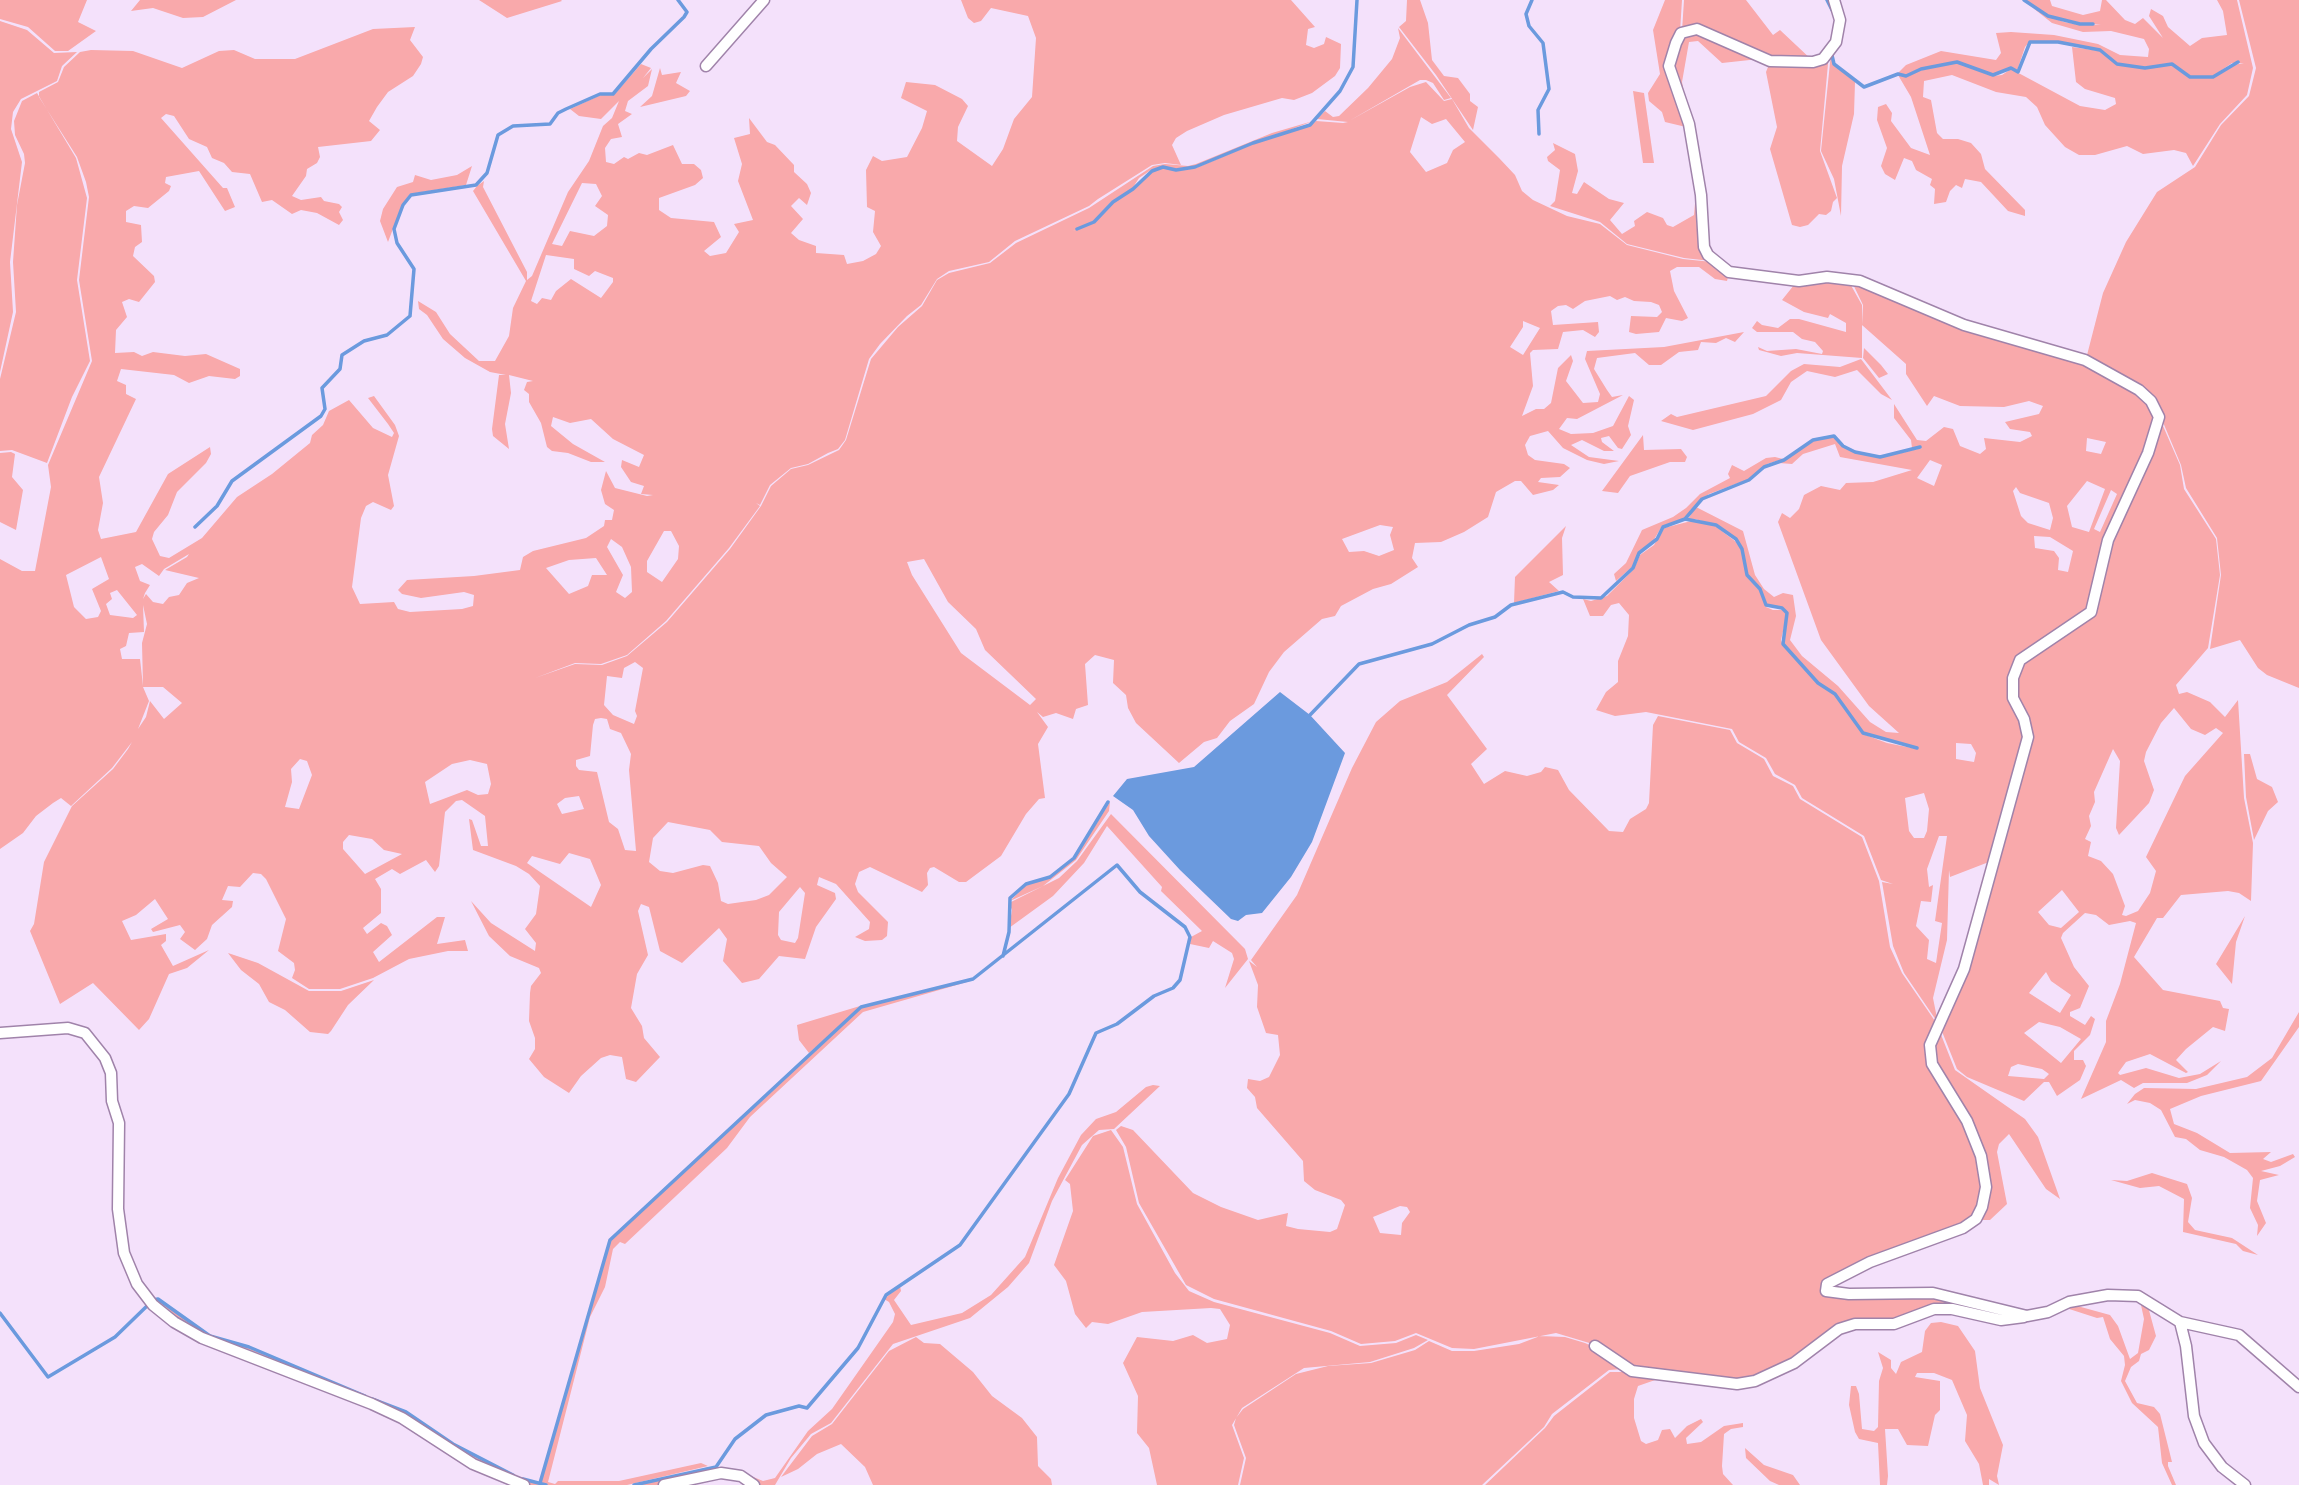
<!DOCTYPE html>
<html>
<head>
<meta charset="utf-8">
<style>
	body { margin:0 }
	canvas { display:block; background:#f4e1fb }
</style>
</head>
<body>
<canvas width="2299" height="1485"></canvas>
<script>
const context = document.querySelector('canvas').getContext('2d');
context.lineJoin = 'round';
function fill(path, color) { context.fillStyle = color; context.fill(path, 'evenodd'); }
const shape = rows => new Path2D(rows.map(r => 'M' + r).join(''));
function trace(path, color, width, dash) { context.strokeStyle = color; context.lineWidth = width; context.lineCap = dash ? 'butt' : 'round'; context.setLineDash(dash || []); context.stroke(path); }
fill(shape([
	[0,0,87,0,78,22,96,31,68,51,55,51,28,27,0,19],
	[140,0,236,0,203,17,183,18,153,8,131,11],
	[479,0,561,0,562,1,507,18],
	[961,0,1291,0,1315,27,1308,29,1306,45,1314,48,1324,44,1326,37,1341,44,1340,68,1335,76,1312,93,1294,100,1282,98,1224,115,1187,131,1176,138,1172,145,1181,165,1165,163,1152,165,1098,199,1089,206,1015,241,989,262,949,271,937,279,921,305,907,316,880,344,869,359,845,440,838,449,828,453,808,464,791,468,770,485,760,505,756,503,760,506,729,548,666,621,627,655,601,664,575,663,535,678,575,664,602,665,627,656,667,622,730,549,761,506,771,486,791,469,808,465,839,450,846,440,871,359,898,327,922,306,937,280,949,273,990,263,1016,243,1089,208,1153,166,1165,164,1188,166,1196,164,1272,133,1313,121,1195,166,1176,169,1163,166,1151,170,1139,178,1132,189,1112,201,1093,221,1073,231,1095,222,1113,202,1133,190,1152,172,1163,168,1176,171,1196,168,1253,144,1310,126,1316,121,1343,123,1348,122,1317,119,1325,111,1333,117,1339,116,1368,88,1392,59,1400,38,1398,28,1451,98,1444,100,1433,83,1426,80,1420,80,1349,121,1410,87,1426,82,1444,101,1452,99,1469,128,1499,158,1515,175,1522,191,1533,200,1567,216,1600,224,1627,245,1683,259,1712,262,1729,273,1727,281,1715,279,1699,267,1677,267,1670,271,1674,291,1688,318,1682,321,1666,318,1659,332,1636,334,1629,332,1631,316,1657,317,1662,312,1659,305,1651,302,1634,301,1625,297,1617,300,1610,296,1585,301,1573,309,1566,305,1558,306,1551,311,1553,325,1598,322,1599,332,1595,337,1583,330,1563,332,1558,349,1533,350,1530,353,1533,386,1522,416,1536,409,1544,409,1551,403,1558,368,1571,355,1573,361,1566,381,1583,403,1598,402,1600,394,1585,359,1587,351,1664,347,1744,332,1735,342,1726,338,1716,343,1701,342,1698,350,1679,352,1661,365,1649,365,1635,353,1597,358,1594,369,1607,390,1612,397,1623,395,1577,419,1567,418,1559,429,1571,434,1593,433,1613,426,1629,396,1634,400,1628,426,1631,435,1622,449,1618,448,1609,436,1601,438,1602,442,1614,451,1604,451,1582,440,1571,445,1589,457,1619,461,1604,464,1587,460,1563,448,1548,431,1530,436,1525,445,1528,455,1535,460,1564,464,1570,468,1560,477,1541,478,1538,482,1559,485,1553,490,1533,495,1521,481,1515,481,1496,492,1488,517,1464,532,1441,542,1415,543,1412,558,1418,567,1391,584,1373,589,1341,606,1335,616,1322,619,1284,652,1269,672,1254,704,1230,721,1217,738,1204,742,1179,763,1136,723,1128,708,1126,695,1113,683,1114,660,1095,655,1085,664,1088,705,1076,709,1073,719,1056,713,1043,717,1037,712,1048,727,1038,744,1045,798,1039,799,1026,814,1001,856,966,882,959,882,934,867,930,868,927,873,928,885,922,892,870,867,859,872,855,884,858,892,888,922,887,936,882,940,865,941,855,937,869,929,870,922,836,884,819,877,817,885,835,893,836,899,816,927,805,959,779,956,759,979,742,983,723,961,727,939,719,928,682,963,660,951,649,907,641,904,638,911,648,955,637,974,631,1008,642,1026,644,1038,660,1057,636,1082,626,1079,622,1057,610,1055,601,1058,581,1076,569,1093,544,1077,529,1059,535,1049,535,1038,529,1021,530,993,531,986,541,973,539,968,510,956,489,936,471,901,491,923,535,951,536,943,525,929,536,914,540,886,529,874,516,866,473,850,469,819,472,820,481,846,488,846,485,816,462,800,456,801,445,812,439,866,435,872,426,860,400,874,392,869,375,879,381,889,381,913,363,928,367,934,381,923,387,926,392,935,373,952,379,962,437,917,445,917,437,944,465,940,468,951,448,951,409,959,373,978,340,989,309,989,292,978,295,970,294,963,278,951,286,919,266,879,261,874,253,873,240,887,228,886,222,900,233,901,232,907,212,925,207,939,195,950,180,939,185,932,180,925,153,932,151,929,168,919,155,899,136,915,122,921,131,940,166,934,166,941,161,945,173,966,209,950,187,968,169,974,149,1019,139,1030,93,983,60,1004,30,931,34,924,44,862,72,806,113,769,128,749,132,742,112,768,71,806,61,798,53,803,36,816,23,833,0,849,0,559,22,571,35,571,51,487,48,465,92,361,79,280,89,197,86,182,77,157,39,97,39,92,58,82,64,67,80,52,91,50,133,51,182,68,219,51,234,50,255,59,295,59,373,29,415,27,410,40,423,57,421,64,413,76,388,92,377,107,369,121,380,130,371,141,318,147,320,157,317,163,307,169,306,176,292,196,301,200,321,197,324,201,339,204,342,207,339,212,343,220,339,225,317,213,301,210,292,214,272,200,262,202,250,174,232,172,224,163,212,158,207,147,189,139,174,116,166,114,161,118,223,188,227,188,235,207,225,211,199,171,166,177,165,183,171,186,169,191,148,208,134,206,126,211,126,222,141,225,142,242,135,247,133,256,154,276,155,282,139,302,129,299,122,302,127,317,116,330,115,353,134,352,142,356,153,352,185,356,206,354,240,369,240,376,235,379,209,376,189,383,174,375,121,369,117,381,126,385,126,394,136,399,99,477,103,503,98,530,101,539,136,532,168,474,210,447,211,454,206,463,177,492,168,515,154,532,152,539,160,556,169,558,202,538,237,497,272,474,310,443,312,435,323,425,329,411,349,400,373,428,392,437,394,433,388,424,368,398,374,396,395,425,399,436,388,475,394,506,391,510,373,502,366,506,361,518,352,587,360,604,394,602,398,609,410,612,462,609,473,606,474,595,464,592,421,598,402,594,398,590,407,580,474,576,520,570,523,557,533,551,586,538,604,526,605,520,612,520,614,510,605,504,601,490,606,471,615,488,647,496,653,495,641,494,644,486,631,482,621,467,622,460,639,467,644,455,613,439,591,419,570,423,553,417,551,426,573,444,605,462,591,462,568,453,552,451,547,447,541,423,529,402,529,394,524,390,527,382,533,381,509,375,511,393,505,424,509,449,493,436,492,429,499,375,506,375,490,372,465,358,443,339,427,315,419,309,418,301,436,312,450,334,479,361,495,361,509,336,513,308,526,281,473,191,477,186,484,181,483,187,527,272,527,280,532,276,568,192,589,161,603,126,612,118,619,101,601,119,579,116,570,109,601,95,614,95,641,64,651,68,643,78,652,69,648,86,628,101,625,111,632,114,618,124,622,137,611,139,605,148,606,162,614,164,624,157,628,159,639,153,647,155,673,145,682,164,694,164,701,170,703,178,695,185,659,198,659,210,671,218,714,222,721,237,704,251,710,256,726,253,739,232,734,224,753,220,738,181,742,164,734,138,750,134,749,118,767,142,775,145,794,165,794,172,807,184,811,193,807,205,799,198,791,206,803,219,791,233,799,240,816,246,816,253,844,255,847,264,863,261,876,254,881,246,873,232,875,211,867,207,866,170,873,156,882,161,907,157,922,128,927,111,901,98,906,82,935,85,962,99,968,106,958,127,957,141,992,166,1003,149,1014,119,1032,97,1036,38,1028,16,991,8,981,21,974,23,968,18],
	[1421,117,1432,124,1446,119,1465,142,1453,150,1447,163,1426,172,1410,152],
	[582,183,596,184,602,196,595,206,608,215,607,226,594,236,570,231,562,246,552,244],
	[546,255,574,259,574,269,589,276,595,271,613,278,613,282,601,298,571,279,556,291,551,300,542,298,537,304,531,301],
	[1523,321,1540,328,1523,355,1510,347,1523,327],
	[1380,525,1393,527,1390,535,1394,550,1379,556,1364,551,1349,552,1342,539],
	[664,531,671,531,679,546,678,559,662,582,647,572,647,561],
	[611,539,622,547,631,567,632,592,625,598,616,592,623,575,607,547],
	[189,554,187,557,165,570,199,578,187,583,179,595,169,597,163,604,153,602,146,594,143,599,145,593,150,585,140,581,135,567,142,564,159,576,164,569],
	[101,557,109,579,92,589,101,611,98,617,86,619,74,607,66,575],
	[596,558,607,575,592,575,588,586,569,594,546,568,569,560],
	[924,559,948,602,976,629,985,650,1036,699,1030,705,961,653,912,575,907,562],
	[117,590,137,615,133,618,110,615,106,604,112,599,110,593],
	[143,605,147,624,142,643,143,686,140,659,122,659,120,649,126,646,129,633,144,632],
	[635,662,643,668,635,711,637,716,634,724,613,715,604,705,607,676,622,678,624,668],
	[143,687,163,687,182,703,164,719,150,701,146,717,138,729,149,701],
	[601,718,607,719,610,729,621,733,631,754,629,770,636,851,625,850,618,829,609,822,597,772,579,770,576,766,576,760,590,756,593,725,595,719],
	[300,759,307,761,312,775,299,809,285,807,292,782,291,769],
	[470,760,487,764,491,784,488,794,478,795,467,790,430,804,425,782,452,764],
	[579,796,584,809,562,814,557,804,565,798],
	[668,822,710,830,722,842,759,846,771,863,787,877,769,895,756,900,728,904,721,901,718,883,710,866,703,865,673,873,660,871,649,862,653,838],
	[349,835,372,839,384,850,402,854,365,874,343,849,343,842],
	[569,853,590,859,601,885,591,907,527,863,532,856,560,864],
	[800,887,805,893,798,938,795,943,781,940,778,935,779,912],
	[1407,0,1420,0,1428,23,1432,60,1444,76,1458,78,1470,94,1470,101,1478,107,1473,130,1436,75,1399,27,1406,21],
	[1665,0,1682,0,1680,32,1668,66,1688,125,1700,195,1703,247,1711,261,1684,258,1627,244,1600,222,1550,206,1555,201,1560,170,1548,161,1547,157,1555,150,1553,143,1575,154,1578,171,1572,193,1577,194,1584,182,1609,199,1624,203,1610,220,1622,234,1635,226,1634,221,1647,212,1663,218,1667,225,1673,227,1694,215,1696,192,1686,127,1665,122,1662,112,1649,101,1648,93,1660,74,1653,30],
	[1684,0,1746,0,1773,35,1780,30,1813,61,1785,62,1730,40,1682,31],
	[2025,0,2050,0,2052,6,2083,15,2100,11,2102,0,2106,0,2125,20,2135,24,2143,18,2163,38,2149,16,2151,9,2163,16,2168,27,2190,46,2202,38,2227,35,2223,11,2217,0,2237,0,2253,68,2247,95,2220,124,2193,166,2186,153,2174,150,2143,154,2127,146,2095,155,2079,155,2065,147,2045,125,2037,107,2026,97,1996,92,1952,75,1924,81,1923,97,1931,100,1937,133,1943,139,1958,139,1971,143,1981,154,1985,169,2025,210,2025,216,2008,211,1981,182,1965,179,1962,188,1956,185,1950,191,1946,202,1934,204,1935,189,1930,185,1932,179,1916,170,1912,161,1904,158,1895,180,1885,174,1881,166,1887,148,1877,120,1878,107,1886,104,1892,113,1891,121,1911,148,1930,155,1911,97,1898,75,1906,76,1922,70,1957,63,1993,76,2002,75,2011,69,2080,106,2105,110,2116,104,2115,98,2085,89,2076,82,2072,47,2100,51,2117,65,2145,68,2172,64,2190,78,2213,78,2233,65,2244,63,2232,63,2213,76,2190,77,2172,63,2145,67,2117,63,2101,50,2058,41,2030,41,2025,47,2017,71,2011,68,1993,74,1957,61,1921,68,1906,75,1898,73,1906,65,1941,51,1996,60,2001,53,1996,33,2011,32,2054,35,2098,44,2120,55,2148,57,2149,49,2144,39,2111,31,2083,32,2052,23,2033,8,2048,16,2064,22,2080,25,2101,25,2064,21,2048,15],
	[2239,0,2299,0,2299,688,2267,675,2258,668,2240,640,2210,649,2221,575,2217,538,2186,488,2181,465,2157,408,2086,359,2103,293,2126,242,2157,192,2195,167,2221,125,2249,96,2256,68],
	[0,21,27,30,54,53,77,52,62,66,57,81,21,99,13,112,11,129,22,162,10,262,13,312,0,372],
	[1689,31,1759,59,1722,63,1698,41,1689,42,1682,82,1690,124,1676,89,1672,55,1677,44],
	[1829,53,1820,151,1837,198,1833,202,1831,211,1826,215,1819,214,1808,225,1800,227,1792,225,1770,149,1777,127,1766,72,1770,62,1784,64],
	[1831,53,1833,64,1855,82,1854,114,1842,166,1841,216,1834,179,1821,151],
	[660,68,662,75,681,72,676,83,690,91,686,96,640,107,652,96],
	[1633,91,1644,93,1654,163,1643,163],
	[37,93,76,158,87,198,77,280,90,361,72,397,47,463,12,450,0,451,0,379,16,312,13,262,17,205,25,163,24,154,15,135,14,121,22,101],
	[472,166,466,185,410,194,402,205,388,242,380,221,383,209,397,187,413,182,415,175,431,180,457,175],
	[1848,280,1862,305,1862,358,1797,353,1781,356,1759,350,1758,347,1767,351,1796,349,1822,354,1823,351,1815,342,1802,339,1793,332,1757,332,1752,328,1757,321,1762,325,1778,328,1790,319,1799,319,1846,332,1846,323,1830,314,1828,318,1804,312,1782,300,1794,285],
	[1851,280,2085,361,2138,391,2158,417,2118,511,2090,611,2038,645,2012,677,2027,737,1994,860,1950,877,1949,870,1947,940,1933,998,1938,1023,1904,973,1893,946,1882,882,1893,884,1881,880,1864,836,1802,798,1795,785,1775,774,1766,758,1739,742,1732,729,1646,712,1615,716,1596,710,1606,692,1618,682,1618,661,1628,636,1629,615,1619,603,1611,605,1603,616,1590,616,1583,599,1591,601,1607,596,1634,569,1640,555,1654,545,1664,528,1695,520,1715,526,1735,541,1742,550,1746,576,1759,590,1766,607,1773,610,1782,610,1787,614,1781,640,1783,645,1818,684,1835,695,1863,734,1887,743,1917,749,1864,733,1836,695,1819,683,1784,645,1788,613,1783,608,1767,606,1760,589,1748,576,1743,550,1736,540,1716,525,1695,519,1688,519,1696,507,1743,531,1755,575,1764,589,1774,597,1783,593,1793,595,1796,616,1790,640,1802,656,1838,686,1870,722,1886,732,1899,733,1869,706,1821,640,1778,522,1782,513,1790,518,1799,509,1804,495,1821,486,1840,490,1846,483,1873,482,1912,470,1840,457,1835,444,1803,454,1792,464,1779,463,1813,441,1834,437,1843,447,1855,452,1880,458,1922,448,1912,448,1911,440,1894,418,1894,404,1917,440,1926,441,1944,427,1953,429,1960,446,1980,454,1986,449,1984,438,2020,442,2032,436,2030,432,2010,429,2005,422,2039,414,2043,406,2029,401,2004,407,1960,406,1934,396,1927,406,1906,374,1906,364,1862,325,1863,305],
	[2087,438,2106,442,2101,454,2086,451],
	[1930,460,1942,465,1934,486,1917,478],
	[2087,481,2105,489,2089,532,2072,527,2067,506],
	[2016,487,2020,493,2049,503,2053,518,2050,530,2028,523,2021,516,2013,491],
	[2111,490,2117,494,2100,532,2094,529],
	[2034,536,2050,537,2073,551,2068,572,2058,570,2059,558,2054,551,2035,548],
	[1956,743,1971,744,1976,753,1974,762,1956,759],
	[1924,793,1929,809,1927,831,1924,838,1914,838,1909,831,1905,798],
	[1939,836,1947,836,1935,921,1942,923,1936,963,1927,959,1929,940,1916,926,1921,901,1931,902,1933,885,1929,887,1927,869],
	[1864,348,1881,365,1888,374,1879,378,1863,358],
	[1861,359,1892,400,1881,394,1857,370,1835,377,1807,371,1791,382,1781,400,1753,414,1693,430,1661,421,1671,414,1677,417,1766,396,1791,371,1804,364,1840,367],
	[2160,419,2180,465,2184,489,2216,539,2220,575,2208,648,2176,685,2179,694,2187,692,2210,702,2225,717,2238,700,2244,798,2253,843,2251,901,2239,893,2228,891,2181,895,2163,918,2157,918,2134,957,2163,990,2220,1001,2223,1008,2229,1009,2225,1031,2213,1027,2186,1049,2176,1060,2188,1072,2186,1073,2150,1054,2126,1062,2118,1073,2120,1075,2146,1068,2179,1078,2200,1074,2221,1061,2207,1075,2187,1083,2143,1083,2134,1088,2121,1080,2081,1099,2106,1042,2106,1021,2120,984,2136,923,2130,921,2109,925,2096,915,2085,913,2063,933,2061,938,2074,967,2089,986,2080,1008,2070,1012,2070,1016,2085,1025,2091,1016,2095,1019,2090,1035,2074,1051,2074,1060,2083,1060,2086,1066,2080,1080,2057,1096,2049,1082,2044,1082,2024,1101,1967,1077,1957,1069,1939,1024,1965,969,2029,737,2014,698,2021,661,2084,620,2109,540],
	[2174,708,2191,729,2205,735,2216,728,2223,733,2185,776,2146,857,2156,871,2150,893,2138,911,2126,916,2122,915,2125,906,2113,874,2101,861,2088,856,2091,842,2085,839,2091,826,2089,816,2095,802,2094,792,2113,749,2120,761,2116,828,2119,835,2149,803,2154,790,2144,761,2146,752,2161,723],
	[2062,890,2079,912,2061,928,2049,925,2038,912],
	[2046,972,2051,981,2071,995,2060,1013,2029,993],
	[2039,1022,2060,1027,2081,1039,2061,1063,2024,1033],
	[2018,1064,2042,1069,2049,1074,2044,1079,2008,1076,2011,1067],
	[1643,435,1644,450,1681,449,1687,457,1685,462,1670,462,1630,476,1618,493,1602,491],
	[11,452,15,454,12,477,23,490,16,530,0,522,0,453],
	[1775,457,1783,459,1767,464,1749,479,1709,494,1695,505,1685,518,1662,526,1652,543,1638,553,1632,567,1616,581,1614,574,1626,563,1642,530,1673,517,1686,508,1700,494,1730,478,1728,474,1732,465,1744,471,1766,458],
	[1566,526,1562,538,1563,575,1549,582,1559,591,1514,603,1515,577],
	[1482,654,1484,657,1447,695,1487,749,1471,764,1484,784,1505,771,1527,776,1541,772,1545,767,1558,770,1569,790,1609,831,1623,832,1630,819,1646,809,1649,803,1653,725,1658,716,1730,730,1737,743,1764,759,1773,776,1793,786,1800,799,1862,837,1879,881,1890,947,1902,973,1937,1024,1929,1045,1966,1122,1985,1187,1975,1219,1895,1249,1825,1291,1933,1294,2022,1316,1952,1307,1904,1320,1855,1322,1806,1352,1746,1381,1633,1369,1596,1345,1556,1333,1474,1349,1452,1348,1416,1333,1395,1341,1361,1344,1331,1331,1214,1299,1186,1285,1139,1203,1126,1147,1116,1130,1121,1126,1133,1130,1193,1193,1221,1207,1258,1220,1288,1213,1286,1226,1298,1229,1330,1232,1337,1229,1345,1205,1341,1200,1315,1190,1304,1181,1303,1161,1257,1108,1255,1097,1247,1088,1248,1079,1260,1081,1269,1077,1280,1055,1278,1035,1266,1033,1257,1007,1258,985,1249,961,1257,967,1251,960,1297,895,1352,768,1376,722,1400,701,1447,682],
	[1400,1206,1407,1207,1410,1212,1402,1223,1401,1235,1380,1233,1373,1217],
	[2244,754,2250,754,2257,779,2272,787,2278,802,2268,811,2254,840,2246,797],
	[1110,802,1109,811,1076,860,1043,886,1010,901,1027,884,1051,877,1075,858],
	[1111,814,1245,949,1248,959,1225,988,1234,959,1232,953,1213,941,1209,948,1190,944,1191,937,1202,931,1161,891,1162,887,1107,826,1084,863,1053,896,1009,928,1012,910,1009,903,1059,878,1077,861],
	[2245,916,2236,942,2232,984,2216,964],
	[228,953,258,963,309,991,341,991,374,980,348,1005,331,1031,328,1034,310,1032,285,1010,269,1002,259,984,241,970],
	[974,980,863,1012,750,1117,727,1148,625,1244,620,1242,613,1249,605,1287,590,1317,548,1482,555,1484,558,1481,619,1481,701,1463,708,1466,627,1485,548,1485,541,1483,610,1241,861,1008],
	[860,1006,844,1022,809,1053,799,1040,797,1025],
	[2299,1012,2299,1027,2261,1081,2201,1096,2170,1109,2174,1124,2197,1133,2230,1153,2271,1152,2263,1159,2271,1162,2293,1154,2295,1157,2280,1166,2261,1171,2279,1175,2260,1180,2257,1201,2266,1223,2257,1236,2258,1225,2250,1208,2253,1178,2247,1170,2224,1157,2200,1150,2186,1139,2175,1137,2161,1110,2150,1103,2135,1100,2127,1104,2135,1094,2144,1088,2196,1089,2247,1077,2272,1058],
	[1938,1027,1955,1070,2025,1119,2038,1137,2060,1199,2046,1189,2009,1134,1999,1144,1997,1152,2007,1204,1990,1220,1977,1220,1983,1207,1982,1155,1933,1064],
	[1153,1085,1160,1086,1114,1129,1099,1130,1082,1145,1052,1201,1029,1263,1008,1287,970,1318,893,1344,831,1423,811,1434,791,1458,775,1485,756,1485,747,1478,691,1477,658,1485,637,1485,709,1467,734,1469,763,1481,775,1478,808,1431,832,1409,893,1322,895,1314,889,1302,884,1299,900,1286,901,1291,894,1300,911,1325,962,1313,991,1295,1025,1257,1058,1178,1081,1135,1096,1119,1116,1112,1146,1087],
	[1111,1130,1123,1147,1137,1204,1175,1273,1189,1291,1214,1302,1330,1333,1360,1346,1396,1343,1416,1335,1428,1340,1414,1348,1370,1362,1304,1368,1242,1408,1232,1425,1244,1458,1238,1485,1157,1485,1149,1448,1137,1433,1138,1396,1123,1363,1137,1337,1173,1341,1193,1335,1207,1343,1227,1339,1230,1325,1220,1309,1211,1308,1142,1312,1108,1324,1092,1322,1086,1328,1075,1314,1066,1281,1054,1265,1073,1211,1070,1184,1065,1180,1093,1136],
	[2152,1173,2187,1184,2192,1198,2188,1222,2195,1230,2232,1238,2258,1255,2243,1251,2236,1244,2183,1232,2184,1199,2159,1186,2140,1188,2111,1180,2127,1181],
	[158,1299,209,1336,248,1348,405,1413,453,1445,510,1474,543,1485,528,1485,495,1473,419,1428,194,1332,153,1300],
	[2147,1303,2156,1336,2149,1350,2141,1354,2139,1361,2131,1367,2125,1381,2137,1403,2154,1407,2160,1414,2172,1462,2168,1462,2168,1466,2176,1485,2172,1485,2162,1463,2158,1427,2132,1403,2121,1381,2125,1365,2124,1356,2110,1339,2103,1317,2097,1318,2063,1307,2070,1304,2110,1315,2118,1326,2130,1359,2138,1353,2144,1319,2141,1305],
	[1941,1322,1958,1326,1975,1351,1980,1388,2003,1445,1997,1476,1999,1485,1989,1479,1989,1485,1983,1485,1979,1464,1965,1441,1967,1415,1952,1380,1934,1373,1917,1373,1915,1377,1940,1381,1940,1410,1935,1415,1928,1446,1907,1445,1898,1429,1885,1429,1888,1476,1887,1485,1880,1485,1878,1443,1859,1439,1855,1432,1849,1405,1851,1386,1856,1386,1859,1394,1862,1429,1874,1431,1878,1427,1879,1381,1883,1368,1878,1352,1891,1360,1891,1368,1896,1374,1901,1362,1922,1352,1925,1331,1931,1323],
	[1540,1336,1565,1337,1585,1343,1603,1351,1623,1369,1609,1370,1552,1414,1544,1427,1482,1485,1240,1485,1246,1458,1234,1425,1236,1418,1243,1409,1296,1374,1328,1366,1371,1363,1415,1350,1429,1341,1452,1351,1474,1351,1519,1344],
	[916,1337,924,1343,940,1344,973,1372,992,1396,1022,1418,1037,1437,1038,1466,1051,1479,1052,1485,873,1485,865,1467,841,1444,817,1454,798,1469,781,1477,812,1436,832,1424,889,1351],
	[1610,1372,1632,1372,1658,1379,1638,1386,1634,1399,1634,1418,1641,1441,1646,1444,1658,1440,1662,1430,1670,1429,1675,1438,1687,1426,1701,1419,1703,1422,1686,1438,1687,1444,1701,1442,1724,1426,1743,1423,1743,1427,1731,1429,1724,1434,1722,1466,1723,1474,1733,1485,1485,1485,1545,1428,1554,1416],
	[1745,1448,1764,1465,1793,1475,1800,1485,1779,1485,1770,1481,1746,1458]
]), '#f9a9ab');
fill(shape([
	[1280,692,1310,715,1345,753,1312,842,1291,877,1262,913,1246,915,1238,921,1231,919,1180,870,1149,836,1133,810,1113,796,1127,779,1194,767]
]), '#6b9ade');
trace(shape([
	[1532,0,1526,14,1529,26,1543,43,1549,89,1538,110,1539,134],
	[1827,0,1832,10],
	[2024,0,2048,16,2080,24,2093,24],
	[1831,51,1834,64,1864,87,1898,74,1906,76,1921,69,1957,62,1993,75,2011,68,2018,72,2030,42,2058,42,2100,50,2117,64,2145,68,2172,64,2190,77,2213,77,2238,62],
	[1077,229,1094,222,1113,202,1133,189,1152,171,1163,167,1176,170,1195,167,1253,143,1310,125,1340,91,1353,67,1357,0],
	[1685,519,1716,525,1736,539,1742,549,1747,575,1760,589,1766,605,1782,608,1787,613,1783,644,1818,683,1835,694,1863,733,1917,748],
	[195,527,217,506,232,481,321,416,325,409,322,388,340,369,342,355,364,341,387,335,410,316,414,269,397,243,394,229,403,205,411,195,476,185,487,173,498,135,513,126,550,124,558,113,566,109,600,94,613,94,651,49,684,17,687,12,678,0],
	[1310,715,1359,664,1432,644,1469,625,1495,617,1511,605,1563,592,1573,597,1601,598,1633,568,1639,553,1657,539,1663,527,1685,519,1702,499,1749,480,1764,467,1784,460,1813,440,1834,436,1843,446,1855,452,1880,457,1920,447],
	[1003,956,1009,932,1010,898,1026,884,1050,877,1074,858,1108,802],
	[153,1300,158,1299,210,1336,249,1347,365,1396],
	[0,1313,48,1377,115,1337,148,1305],
	[372,1399,406,1412,453,1444,513,1475],
	[523,1479,546,1485],
	[540,1483,610,1240,861,1007,973,979,1117,865,1140,892,1185,927,1190,937,1180,980,1173,988,1154,996,1117,1024,1096,1033,1069,1094,960,1245,886,1295,858,1348,807,1408,799,1406,766,1415,735,1439,716,1467,634,1485]
]), '#6b9ade', 3.5);
const street = shape([
	[1834,0,1840,20,1836,42,1823,59,1813,62,1770,61,1697,29,1681,33,1676,43,1669,66,1689,124,1701,195,1704,247,1708,255,1729,272,1799,281,1827,277,1860,281,1964,325,2085,360,2139,390,2151,401,2159,417,2148,453,2108,540,2091,612,2020,660,2013,678,2013,698,2024,719,2028,737,1964,969,1930,1045,1932,1064,1967,1121,1981,1156,1986,1187,1982,1207,1976,1219,1963,1228,1870,1262,1827,1284,1826,1291,1849,1294,1933,1293,2027,1316,2048,1312,2069,1302,2108,1295,2138,1296,2180,1322,2239,1335,2299,1387],
	[706,66,764,0],
	[0,1033,68,1028,85,1033,105,1058,111,1073,112,1101,119,1123,118,1209,124,1253,137,1284,153,1305,174,1322,202,1338,372,1404,402,1418,473,1464,524,1485],
	[2180,1322,2186,1346,2194,1416,2204,1443,2222,1467,2245,1485],
	[1595,1346,1632,1371,1737,1384,1755,1381,1794,1363,1839,1329,1855,1324,1894,1324,1934,1309,1952,1309,2001,1320,2024,1317],
	[664,1485,721,1473,741,1476,754,1485]
]);
trace(street, '#a083aa', 13);
trace(street, '#fff', 10);
</script>
</body>
</html>
